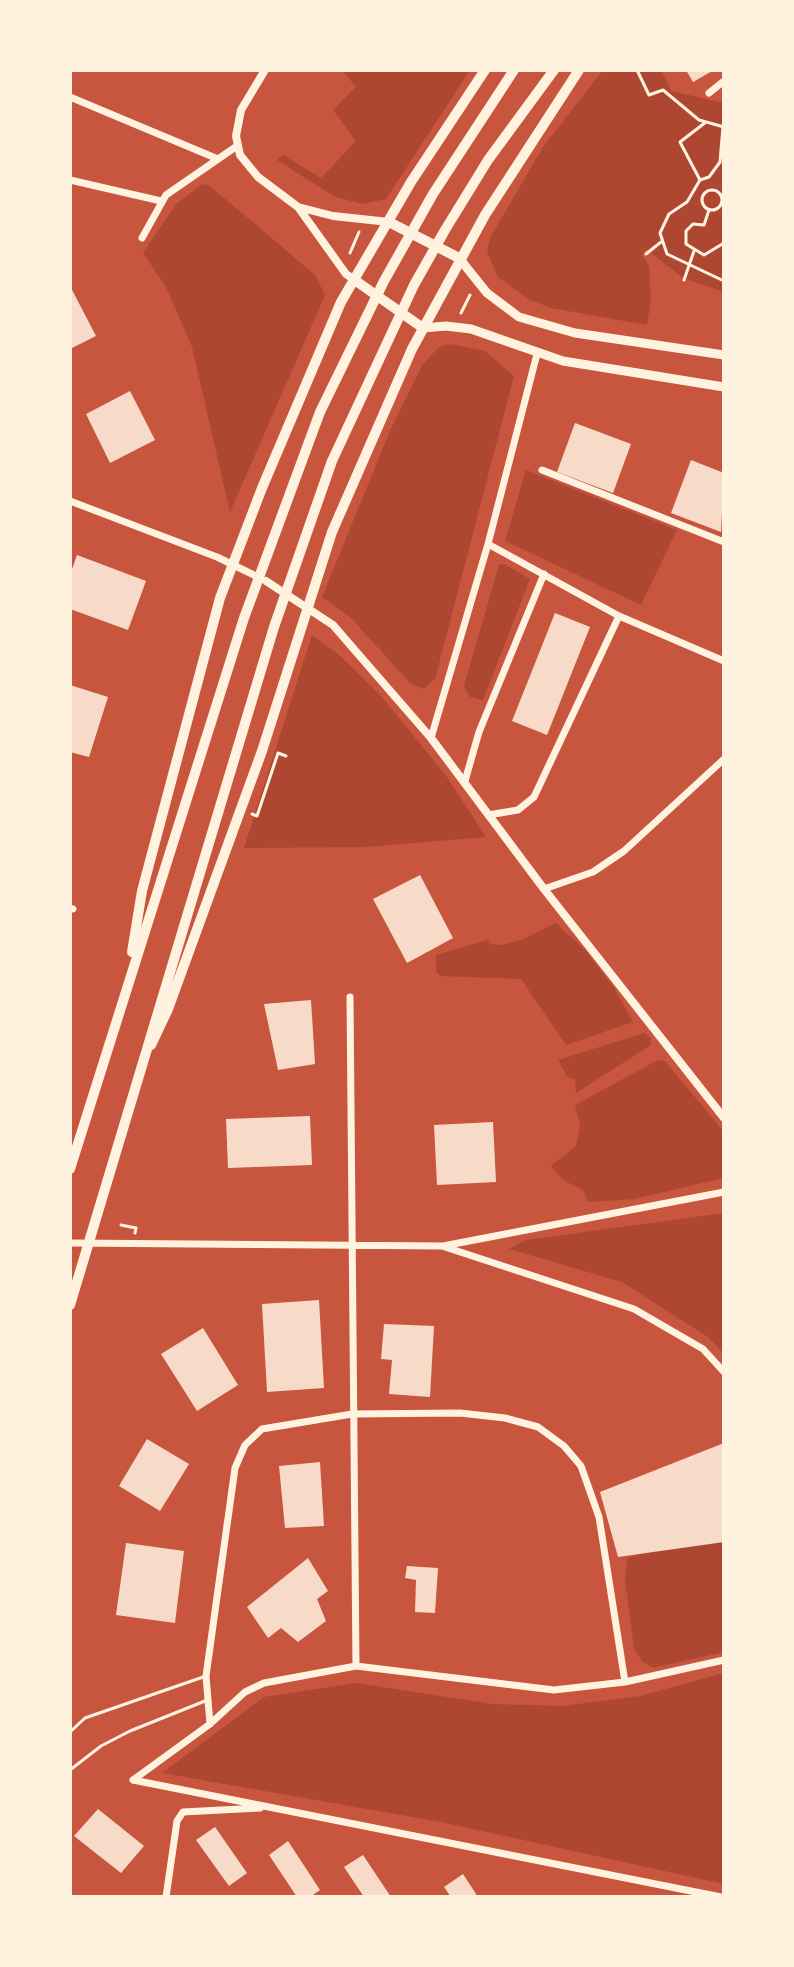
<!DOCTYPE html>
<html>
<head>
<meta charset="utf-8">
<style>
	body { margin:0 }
	#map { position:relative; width:794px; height:1967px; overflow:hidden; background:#c8553d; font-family:Figtree,sans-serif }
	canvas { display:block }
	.frame { position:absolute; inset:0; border:72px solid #fff3e0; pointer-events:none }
</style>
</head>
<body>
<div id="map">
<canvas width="794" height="1967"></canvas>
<div class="frame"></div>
</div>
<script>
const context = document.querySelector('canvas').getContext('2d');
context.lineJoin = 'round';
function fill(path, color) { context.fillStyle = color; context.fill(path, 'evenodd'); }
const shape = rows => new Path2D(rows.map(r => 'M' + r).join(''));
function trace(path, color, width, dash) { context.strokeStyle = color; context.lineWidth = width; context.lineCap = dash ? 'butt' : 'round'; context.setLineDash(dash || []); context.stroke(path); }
fill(shape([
	[342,70,470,70,386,199,363,204,335,197,277,160,283,155,321,178,356,141,333,110,356,87],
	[603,70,661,70,671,91,724,103,724,292,683,278,646,249,642,255,649,266,651,298,647,325,551,308,528,299,498,277,487,252,490,238,543,147],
	[202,184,210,186,315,275,325,295,230,512,192,347,166,287,143,253,176,204],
	[450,344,485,351,514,376,435,679,424,689,411,684,351,618,322,597,390,431,422,365,439,347],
	[526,470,677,530,641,605,505,541],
	[504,564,530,579,483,700,470,697,464,686,499,565],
	[312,635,337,653,383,698,447,777,486,837,366,847,244,848],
	[556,923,586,951,614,988,633,1022,566,1045,521,979,441,976,436,972,436,955,487,940,490,944,502,945,521,940],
	[644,1033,651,1038,651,1045,576,1093,575,1079,568,1078,558,1060],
	[658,1060,665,1061,724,1132,724,1178,634,1199,588,1202,583,1190,563,1180,551,1166,576,1146,580,1125,575,1105],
	[724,1213,724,1354,708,1337,622,1282,509,1249,526,1240],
	[724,1529,724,1652,653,1668,642,1661,634,1648,625,1579,627,1558],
	[724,1673,724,1884,441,1822,162,1773,264,1697,356,1683,492,1704,562,1706,640,1696]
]), '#ae4732');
fill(shape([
	[686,70,714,70,693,82],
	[70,286,96,336,70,349],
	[130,391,155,440,110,463,86,414],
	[575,423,631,444,613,493,557,472],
	[691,460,724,473,721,532,671,513],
	[77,555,146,581,128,630,70,609,70,575],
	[555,613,590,627,547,735,512,721],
	[70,685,108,697,89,757,70,752],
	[420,875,453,938,407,963,373,899],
	[311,1000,315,1064,278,1070,264,1004],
	[310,1116,312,1165,228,1168,226,1119],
	[493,1122,496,1182,437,1185,434,1125],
	[319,1300,324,1388,267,1392,262,1304],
	[384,1324,434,1326,430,1397,389,1394,392,1360,381,1359],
	[203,1328,238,1385,197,1411,161,1354],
	[147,1439,189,1464,160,1511,119,1486],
	[724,1443,724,1542,618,1557,600,1492],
	[320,1462,324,1526,285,1528,279,1466],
	[126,1543,184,1551,175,1623,116,1615],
	[308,1558,328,1591,317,1599,326,1621,298,1642,281,1628,268,1638,247,1607],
	[407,1566,438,1568,435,1613,415,1612,416,1580,405,1578],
	[98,1809,144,1846,121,1873,74,1836],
	[215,1827,247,1873,229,1886,196,1840],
	[288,1841,320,1890,310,1897,297,1897,269,1855],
	[363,1855,391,1897,364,1897,344,1867],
	[463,1874,478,1897,451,1897,444,1887]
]), '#f7dbc8');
trace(shape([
	[637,70,649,95,663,90,699,120,724,127],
	[706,122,680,142,700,180,687,202,669,214,660,233,667,254,724,281],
	[724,168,724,179],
	[700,180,709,177,720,162,723,127],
	'702 200a10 10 0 1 1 20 0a10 10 0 1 1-20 0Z',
	[709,210,704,225,693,224,686,231,686,244,704,255,724,243],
	[350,253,359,232],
	[646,254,661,242],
	[684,280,694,251],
	[461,313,470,295],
	[252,814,257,816,278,753,286,756],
	[121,1225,136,1228,135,1233]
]), '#fff3e0', 3);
trace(shape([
	[70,1732,85,1718,206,1676],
	[70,1770,101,1746,130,1731,205,1701]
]), '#fff3e0', 3);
trace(shape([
	[709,93,724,81],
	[70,97,218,159],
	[70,180,161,201],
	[142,238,166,195,237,146],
	[542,470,724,542],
	[70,501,217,557,260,578],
	[488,544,619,616,724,661],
	[431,738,488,544,537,354],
	[465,781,479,732,544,574],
	[488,815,518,810,534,797,619,616],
	[544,889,593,872,624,851,724,759],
	[70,908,73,909],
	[350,997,356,1666],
	[70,1243,443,1246,724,1192],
	[445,1247,634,1309,703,1349,724,1372],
	[210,1724,206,1676,235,1468,245,1445,262,1429,352,1414,460,1413,505,1418,538,1427,564,1446,581,1466,599,1517,625,1682],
	[133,1780,210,1724,245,1692,264,1683,356,1666,554,1690,625,1682,724,1660],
	[133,1780,721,1897],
	[166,1897,177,1821,183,1812,260,1808]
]), '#fff3e0', 7);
trace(shape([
	[265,70,241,110,236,136,240,155,258,177,298,207,346,274,356,281],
	[298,207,333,216,389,222],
	[266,581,333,625,431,738,544,889,724,1118]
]), '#fff3e0', 8);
trace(shape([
	[459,258,487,293,519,317,575,333,724,355],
	[423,328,446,326,471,329,563,361,724,387]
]), '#fff3e0', 9);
trace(shape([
	[389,222,459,258],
	[356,281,423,328],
	[132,952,142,891,220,598,262,488,341,302,411,182,485,70],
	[151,1045,168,1009,262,751,332,532,412,349,485,215,579,70],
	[70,1169,244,618,320,412,384,281,433,194,514,70],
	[70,1305,274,627,332,461,414,285,445,230,488,160,554,70]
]), '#fff3e0', 10);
</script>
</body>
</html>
